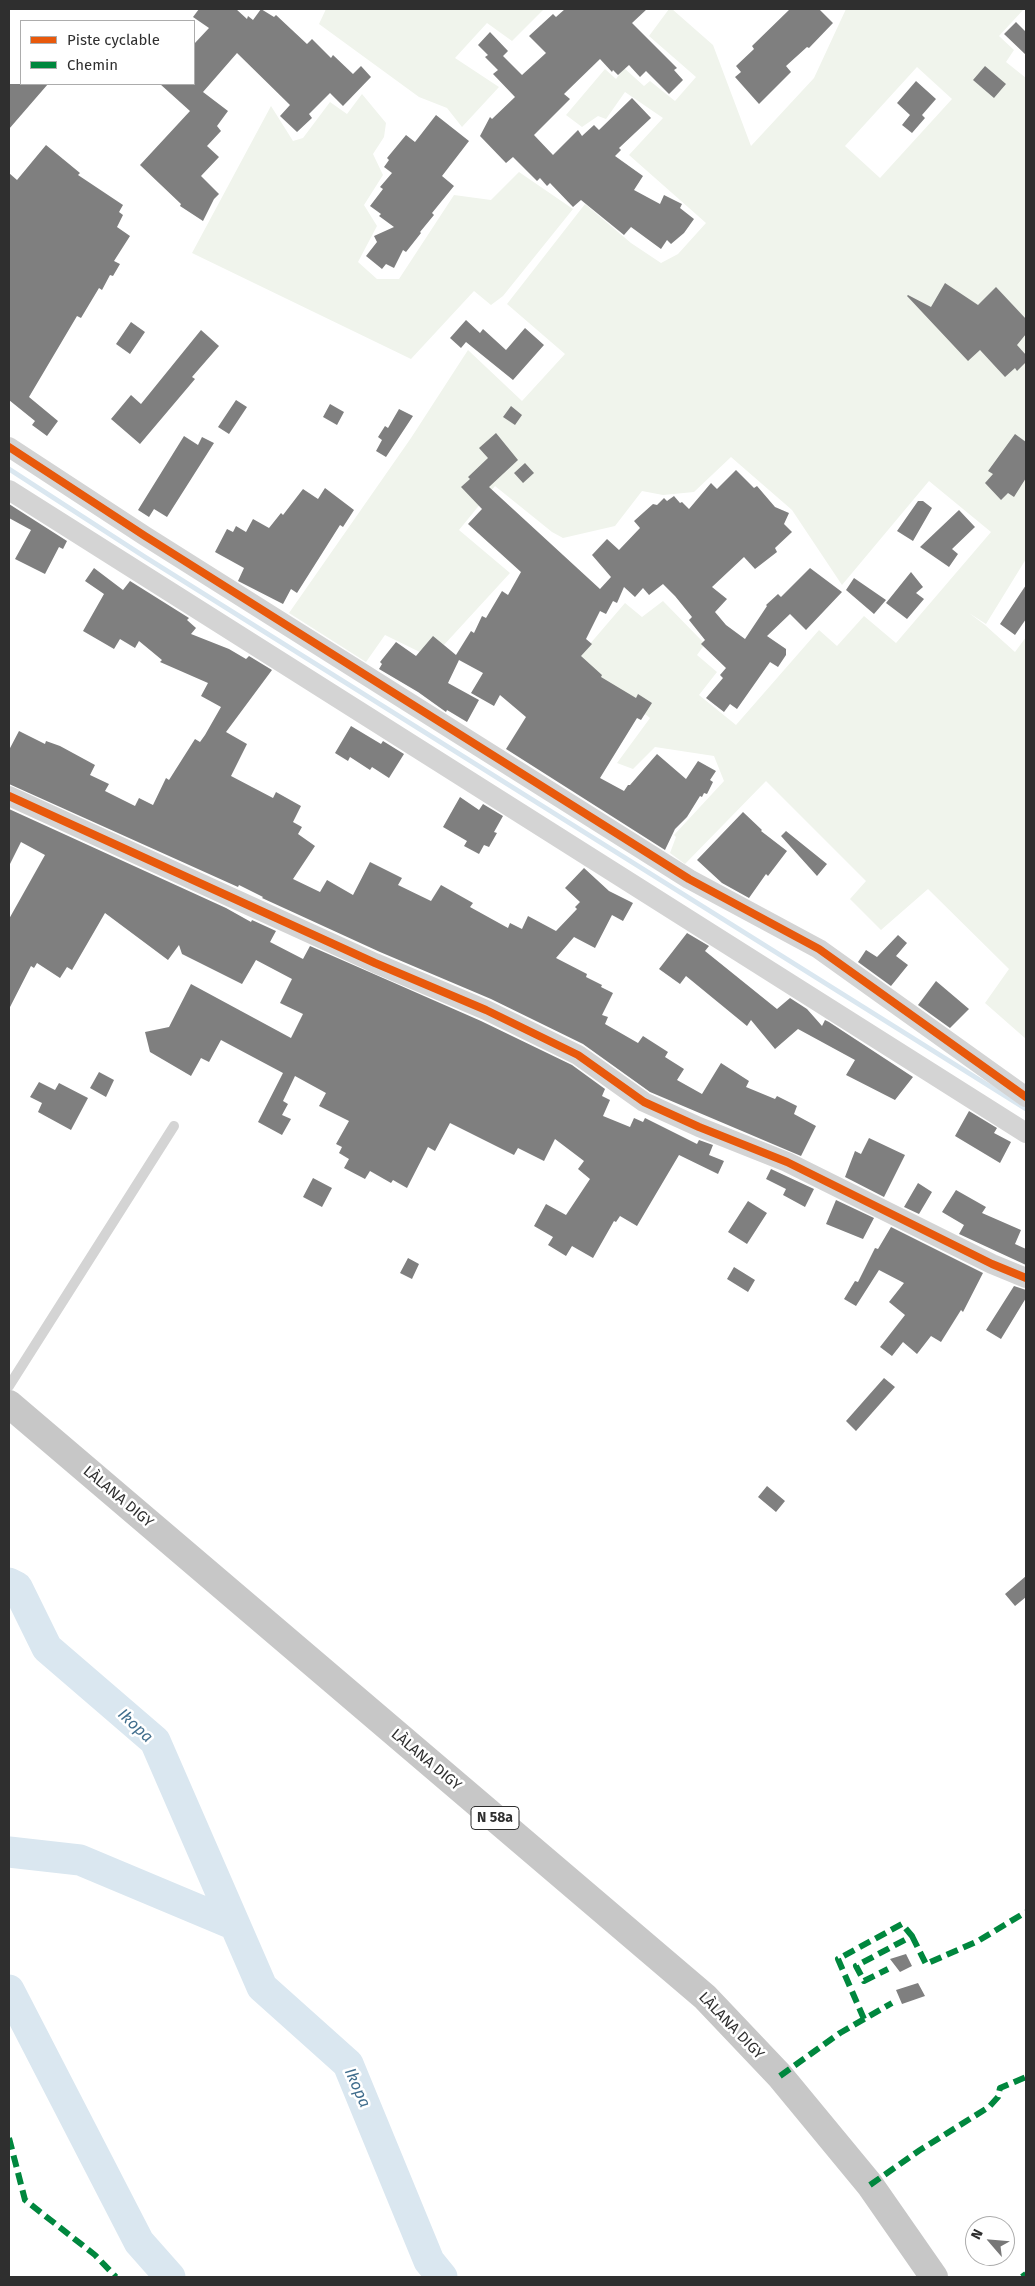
<!DOCTYPE html>
<html>
<head>
<meta charset="utf-8">
<style>
	body { margin:0 }
	#map { position:relative; width:1035px; height:2286px; overflow:hidden; background:#fff; font-family:"Fira Sans",sans-serif }
	canvas { display:block }
	.frame { position:absolute; inset:0; border:10px solid #2f2f2f; pointer-events:none }
	.legend { position:absolute; left:20px; top:20px; width:175px; height:65px; box-sizing:border-box; background:#fff; border:1px solid #acacac; margin:0; padding:6px 9px; list-style:none; font-size:15px; color:#2f2f2f }
	.legend li { display:flex; align-items:center; gap:10px; height:25px }
	.legend b { width:25px; border:1px solid #acacac }
	.north { position:absolute; left:965px; top:2216px; width:50px; height:50px; box-sizing:border-box; background:#fff; border:1px solid #acacac; border-radius:50%; rotate:297deg; font-size:14px; font-weight:700; line-height:20px; text-align:center; color:#2f2f2f }
	.north::after { content:''; display:block; margin:auto; width:18px; height:22px; background:#787878; clip-path:polygon(50% 0,100% 100%,50% 72%,0 100%) }
</style>
</head>
<body>
<div id="map">
<canvas width="1035" height="2286"></canvas>
<div class="frame"></div>
<ul class="legend">
<li><b style="height:6px;background:#e8590c"></b>Piste cyclable</li>
<li><b style="height:6px;background:#00873e"></b>Chemin</li>
</ul>
<div class="north">N</div>
</div>
<script>
const context = document.querySelector('canvas').getContext('2d');
context.lineJoin = 'round';
function fill(path, color) { context.fillStyle = color; context.fill(path, 'evenodd'); }
const shape = rows => new Path2D(rows.map(r => 'M' + r).join(''));
function trace(path, color, width, dash) { context.strokeStyle = color; context.lineWidth = width; context.lineCap = dash ? 'butt' : 'round'; context.setLineDash(dash || []); context.stroke(path); }
function drawText(font, color, halo, rows, align = 'center') {
  context.font = font + ' "Fira Sans",sans-serif'; context.lineWidth = 5; context.setLineDash([]); context.textBaseline = 'middle'; context.strokeStyle = halo; context.fillStyle = color; for (const [text, x, y, turn = 0] of rows) {
    context.save(); context.translate(x, y); context.rotate((+turn || 0) * Math.PI / 180); context.textAlign = isNaN(turn) ? turn : align; if (halo) context.strokeText(text, 0, 0); context.fillText(text, 0, 0); context.restore();
  }
}
fill(shape([
	[326,9,544,9,512,41,487,23,455,58,499,87,462,127,447,108,419,97,319,24],
	[669,9,672,9,713,45,751,146,814,78,846,9,1024,9,999,36,1014,50,1006,62,1026,78,1026,559,986,624,969,613,985,625,1015,652,1026,637,1026,1039,985,1003,1009,969,928,889,881,930,850,899,866,881,766,781,685,864,670,853,676,837,674,835,724,781,714,756,655,747,633,769,617,763,650,718,577,659,625,603,642,617,663,601,705,644,697,655,717,672,699,695,736,725,819,630,837,646,864,616,896,643,991,532,929,481,842,585,792,510,731,457,694,492,663,495,642,491,615,526,563,538,552,532,495,486,459,530,510,573,432,658,385,635,366,662,289,613,411,438,468,350,522,401,565,354,507,304,585,204,631,243,661,263,678,254,706,223,629,155,663,118,625,92,606,119,598,116,582,127,566,115,605,69,616,79,624,68,644,86,650,81,675,101,696,77,649,36],
	[917,67,952,99,880,178,845,146],
	[362,94,386,123,384,137,373,154,383,175,364,205,377,226,358,262,377,279,399,279,454,195,491,200,519,172,573,209,503,296,491,305,474,291,411,359,192,253,271,106,293,141,303,138,330,102,347,114]
]), '#f0f4ec');
trace(shape([
	[9,469,145,557,1026,1109]
]), '#dae7f0', 5);
trace(shape([
	[9,1583,17,1587,47,1648,155,1741,262,1987,348,2064,429,2261,442,2277],
	[9,1852,80,1860,235,1925],
	[9,1990,139,2242,170,2277]
]), '#dae7f0', 31);
fill(shape([
	[199,9,236,9,247,19,248,16,253,20,261,9,274,17,276,15,307,44,312,39,331,58,333,55,353,74,361,66,371,77,343,106,330,93,309,114,312,118,297,132,280,116,290,105,237,53,203,92,228,111,217,126,221,131,207,146,219,157,201,176,219,194,214,199,203,221,180,206,181,204,140,165,190,111,160,84,194,84,194,44,209,28,193,17],
	[565,9,647,9,632,23,677,68,674,70,683,80,669,94,646,71,640,77,629,65,618,75,613,70,612,72,600,59,564,94,570,99,534,135,553,155,578,130,582,136,594,125,599,130,632,98,651,118,619,148,621,150,615,156,643,176,634,190,660,204,664,195,682,204,680,208,694,219,684,233,671,244,667,240,661,249,631,227,624,235,581,200,573,207,550,183,547,186,540,178,537,181,513,157,506,163,480,136,490,117,492,119,515,97,493,74,498,70,485,57,488,55,478,45,490,32,508,51,503,56,522,75,546,53,529,36,553,14,556,17],
	[790,9,819,9,833,23,809,48,807,47,786,66,791,72,759,104,735,77,741,72,736,66,754,49,752,46],
	[1016,22,1026,32,1026,55,1004,34],
	[985,66,1006,84,994,98,973,80],
	[916,81,936,99,922,115,925,118,912,133,902,125,910,115,897,103],
	[9,84,48,84,9,129],
	[436,115,469,141,442,176,454,186,432,213,434,215,420,232,421,233,406,252,403,250,394,268,386,264,382,269,366,256,377,242,374,236,394,227,379,216,381,214,370,206,383,189,380,187,392,173,384,167,389,160,387,158,406,135,415,142],
	[46,145,80,173,78,175,123,205,119,212,123,215,117,227,130,236,114,261,120,264,113,276,110,275,102,290,99,288,81,318,77,316,29,397,58,421,47,436,32,425,35,421,9,400,9,173,17,180],
	[945,283,978,305,996,287,1026,319,1026,334,1017,345,1026,355,1026,362,1017,371,1015,368,1005,377,980,350,968,361,907,296,908,295,931,307],
	[466,320,480,333,483,329,506,350,525,328,544,345,513,380,466,342,461,348,450,338],
	[131,322,145,332,130,354,116,344],
	[201,330,219,346,192,377,195,379,140,444,111,419,131,395,141,404],
	[236,400,247,407,229,434,218,427],
	[330,404,344,412,337,425,323,417],
	[511,406,522,415,515,425,503,417],
	[399,409,413,416,386,457,376,451,382,440,378,437,385,426,388,428],
	[496,433,518,460,489,487,600,589,611,577,592,555,607,539,619,550,640,528,634,521,653,504,657,505,664,498,667,501,674,496,680,503,682,502,689,509,711,483,717,489,736,470,754,488,757,486,775,507,789,513,784,524,792,532,775,548,777,552,755,569,744,557,712,587,727,599,715,612,726,625,745,639,767,606,766,605,778,594,781,597,810,568,842,592,806,630,790,614,767,636,786,649,786,655,778,667,770,662,737,709,730,704,724,712,706,698,723,678,720,675,726,668,701,644,705,640,689,620,692,617,675,596,663,584,649,595,643,588,635,597,624,587,617,603,613,601,606,614,600,611,586,639,592,644,581,656,602,675,601,677,636,698,638,694,652,703,641,720,637,718,600,778,624,791,628,785,630,785,657,754,686,779,698,761,716,771,710,780,713,782,707,794,704,793,702,797,700,796,687,817,675,829,665,850,506,749,526,717,500,695,494,706,471,693,483,673,459,660,448,683,479,700,467,722,447,710,446,712,418,692,379,669,382,664,380,662,396,642,416,656,433,636,456,655,471,631,474,633,482,616,486,618,502,591,508,595,521,572,468,524,482,509,461,487,470,479,468,477,488,458,479,448],
	[1015,434,1026,442,1026,478,1014,497,1008,493,1001,500,985,483,993,474,988,471],
	[184,436,198,445,202,437,214,443,167,517,154,509,149,517,138,510],
	[525,463,534,473,523,483,514,473],
	[325,488,354,510,343,527,340,525,297,593,291,589,283,604,238,581,244,568,215,552,227,529,233,532,236,526,246,532,253,519,269,528,281,513,283,515,303,489,318,499],
	[918,501,923,501,932,508,913,541,897,531],
	[9,504,67,541,63,549,59,547,45,574,15,559,31,530,9,518],
	[959,510,975,527,952,549,958,554,949,567,920,547],
	[94,568,123,590,130,581,189,618,187,620,196,628,191,634,229,649,246,659,249,656,272,670,226,732,247,744,231,776,273,798,276,792,301,806,293,822,302,827,298,834,315,846,293,879,320,892,327,880,353,895,370,862,402,878,398,885,431,901,441,885,473,903,470,907,508,928,510,923,522,929,528,916,556,931,577,909,575,907,580,902,565,888,584,868,609,891,633,903,623,921,612,915,595,948,574,937,556,958,587,974,586,977,602,985,601,987,613,993,602,1015,608,1017,605,1024,638,1043,643,1036,668,1052,665,1057,684,1069,677,1080,702,1094,721,1063,749,1081,746,1087,775,1099,777,1096,797,1106,794,1114,816,1126,801,1156,650,1092,583,1044,491,999,380,952,262,898,263,897,239,885,238,887,9,784,9,750,19,731,45,744,46,741,60,746,95,765,90,775,109,784,105,791,135,806,139,798,153,805,166,778,169,780,195,739,200,742,205,735,221,707,201,696,208,683,160,662,162,660,139,641,135,648,120,639,114,649,83,631,104,594,85,581],
	[911,572,923,587,916,593,924,599,907,619,886,603],
	[854,578,886,600,874,614,846,590],
	[1026,585,1026,619,1015,635,1000,624],
	[351,726,381,744,383,741,404,754,389,778,372,767,370,770,350,757,348,761,335,753],
	[460,797,479,810,483,804,503,816,494,832,497,833,489,847,484,845,479,854,464,846,467,841,443,827],
	[9,809,226,908,251,922,252,920,276,931,270,942,303,959,310,946,481,1021,572,1065,605,1089,602,1096,610,1100,603,1116,630,1127,634,1118,643,1122,645,1118,697,1144,699,1140,713,1145,709,1155,724,1161,718,1174,679,1155,637,1226,620,1216,616,1222,614,1221,593,1258,572,1246,566,1256,548,1245,553,1237,534,1226,546,1204,566,1215,590,1179,578,1169,584,1161,555,1139,544,1161,518,1148,514,1155,450,1123,435,1151,428,1147,407,1188,393,1180,391,1183,370,1171,365,1179,344,1168,349,1159,339,1153,342,1147,336,1144,349,1121,319,1106,326,1093,295,1076,283,1101,288,1104,282,1115,291,1119,282,1135,258,1122,283,1073,221,1040,209,1062,201,1058,191,1076,150,1052,145,1032,169,1027,191,984,291,1038,303,1014,280,1003,292,979,256,960,242,984,182,954,179,945,168,960,105,913,72,970,67,967,60,978,37,963,34,968,31,966,9,1009,9,919,45,855,21,842,9,866],
	[743,812,762,830,761,831,787,851,768,876,766,874,749,898,722,883,697,860],
	[786,831,827,864,817,876,781,836],
	[687,933,709,946,705,951,777,1009,790,998,807,1009,822,1026,825,1020,829,1022,913,1077,895,1100,846,1075,855,1060,798,1029,775,1049,751,1020,747,1026,686,976,680,984,659,969],
	[898,935,907,943,896,956,908,965,891,986,858,962,866,950,877,957],
	[936,981,969,1009,950,1028,918,1005],
	[99,1072,114,1080,106,1097,90,1088],
	[39,1082,55,1090,59,1083,88,1098,71,1130,38,1112,42,1103,30,1097],
	[969,1111,997,1128,994,1133,1011,1142,1000,1163,955,1136],
	[869,1138,905,1155,884,1197,845,1177,855,1151,861,1154],
	[771,1169,814,1189,805,1207,783,1195,786,1189,766,1179],
	[313,1178,332,1188,322,1207,303,1197],
	[918,1183,932,1192,919,1214,904,1207],
	[956,1190,986,1207,982,1213,1021,1230,1015,1244,1026,1249,1026,1265,959,1234,964,1225,942,1212],
	[836,1200,874,1218,863,1239,826,1224],
	[748,1201,767,1213,747,1244,728,1232],
	[891,1227,983,1273,963,1312,961,1310,941,1342,931,1336,917,1354,903,1342,892,1356,880,1347,905,1315,889,1302,904,1283,879,1270,856,1306,844,1299,855,1281,858,1282,875,1248,878,1249],
	[408,1258,419,1264,412,1279,400,1273],
	[734,1267,755,1280,748,1292,727,1279],
	[1014,1286,1026,1290,1026,1298,1001,1339,986,1330],
	[884,1378,895,1387,856,1431,846,1421],
	[767,1486,785,1501,776,1512,758,1497],
	[1026,1576,1026,1597,1015,1606,1005,1594],
	[906,1954,912,1966,900,1972,890,1959],
	[918,1983,925,1996,902,2004,896,1990]
]), '#7f7f7f');
trace(shape([
	[9,1386,174,1126]
]), '#d4d4d4', 10);
trace(shape([
	[9,447,145,536,689,879,819,949,1026,1097],
	[9,490,1026,1133],
	[9,796,375,963,486,1010,578,1055,644,1102,699,1127,787,1162,992,1264,1026,1278]
]), '#d4d4d4', 20);
trace(shape([
	[9,1404,705,1997,780,2076,870,2185,934,2277]
]), '#c7c7c7', 28);
trace(shape([
	[912,1936,926,1964,978,1941,1026,1912],
	[864,2019,838,1959,902,1924,912,1936,856,1966,864,1981,888,1969],
	[780,2076,840,2033,892,2003],
	[9,2138,25,2200,95,2255,116,2277],
	[870,2185,920,2150,989,2107,998,2097,1000,2088,1026,2077],
	[1022,2277,1026,2274]
]), '#00873e', 6, [12, 6]);
trace(shape([
	[9,447,145,536,689,879,819,949,1026,1097],
	[9,796,375,963,486,1010,578,1055,644,1102,699,1127,787,1162,992,1264,1026,1278]
]), '#e8590c', 8);
for (const [x, y, w] of [
	[495,1818,48]
]) { const box = new Path2D(); box.roundRect(x - w / 2, y - 11.5, w, 23, 4); context.fillStyle = '#fff'; context.fill(box); trace(box, '#2f2f2f', 1); }
drawText('bold 14px', '#2f2f2f', null, [
	["N 58a",495,1818]
]);
drawText('15px', '#2f2f2f', '#fff', [
	["LÀLANA DIGY",118,1497,40],
	["LÀLANA DIGY",426,1760,40],
	["LÀLANA DIGY",731,2026,46]
]);
drawText('italic 16px', '#416e8d', '#fff', [
	["Ikopa",135,1726,43],
	["Ikopa",357,2088,66]
]);
</script>
</body>
</html>
